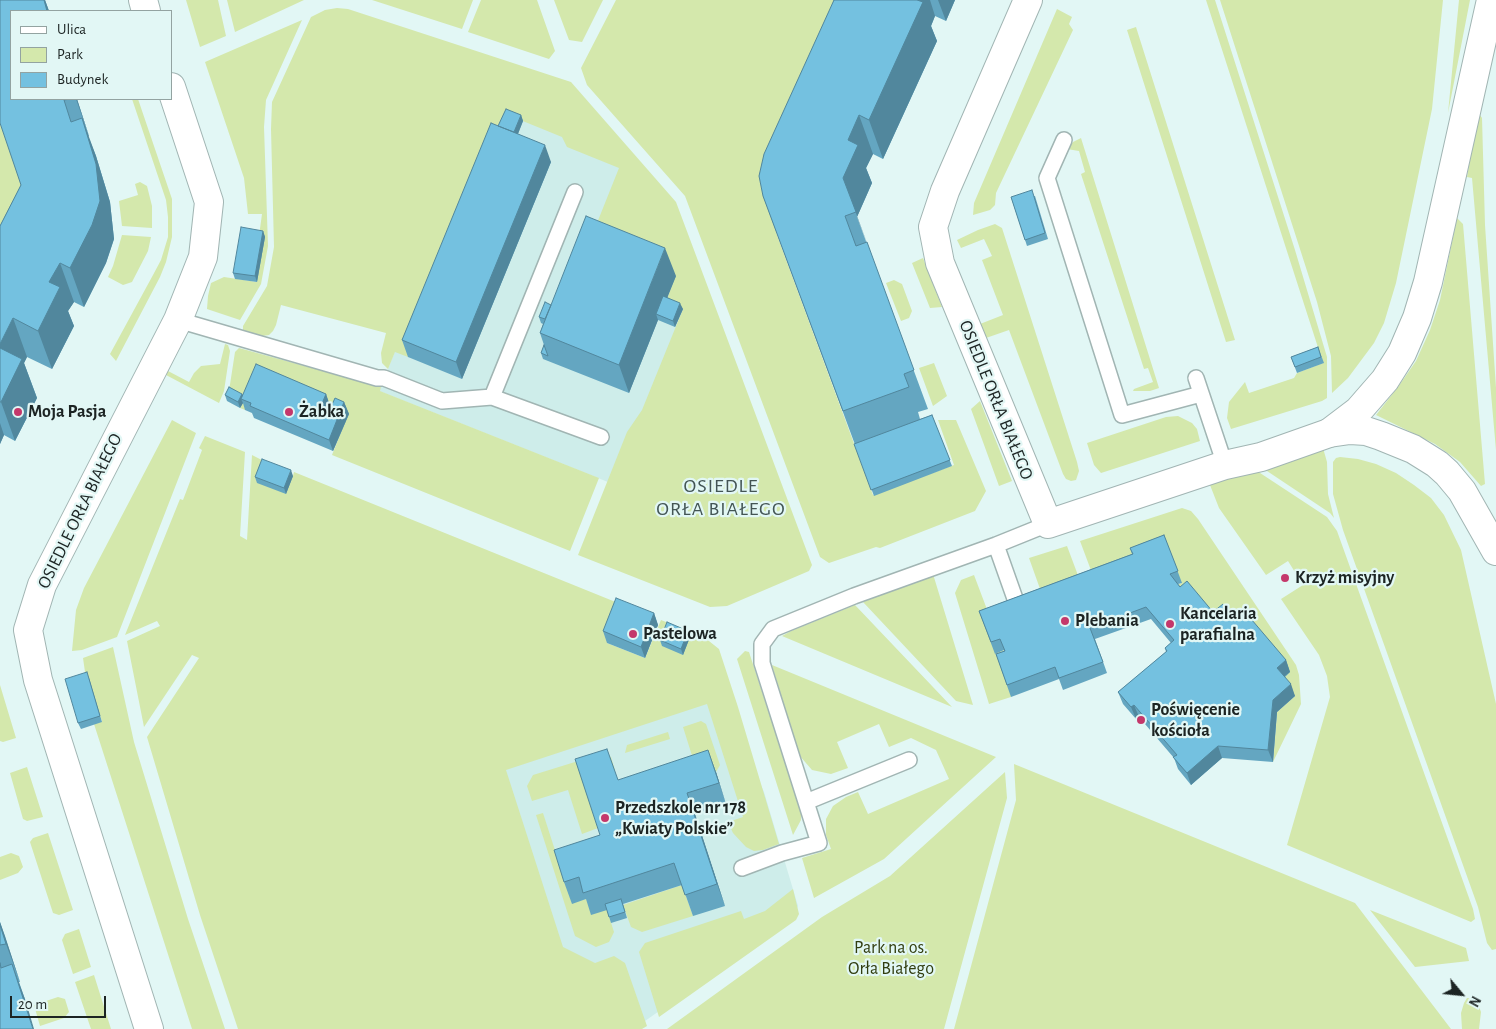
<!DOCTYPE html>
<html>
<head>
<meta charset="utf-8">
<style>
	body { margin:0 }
	#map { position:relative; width:1496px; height:1029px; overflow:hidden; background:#e2f7f5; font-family:"Alegreya Sans",sans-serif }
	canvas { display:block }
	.legend { position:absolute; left:10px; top:10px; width:162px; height:90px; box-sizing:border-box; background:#e2f7f5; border:1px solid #93a3a1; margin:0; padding:6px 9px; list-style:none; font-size:15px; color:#1c2423 }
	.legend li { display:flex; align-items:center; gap:10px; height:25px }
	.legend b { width:25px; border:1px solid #93a3a1 }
	.north { position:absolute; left:1436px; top:969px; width:50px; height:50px; -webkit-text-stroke:4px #e2f7f5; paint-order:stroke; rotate:118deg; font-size:14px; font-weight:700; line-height:20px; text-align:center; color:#1c2423 }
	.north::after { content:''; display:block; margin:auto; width:18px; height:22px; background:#1c2423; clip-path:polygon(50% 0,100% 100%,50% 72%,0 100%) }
	.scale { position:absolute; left:10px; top:996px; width:96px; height:22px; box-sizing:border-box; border:2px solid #1c2423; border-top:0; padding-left:6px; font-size:15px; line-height:18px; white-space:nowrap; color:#1c2423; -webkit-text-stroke:4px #e2f7f5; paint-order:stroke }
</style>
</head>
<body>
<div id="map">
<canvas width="1496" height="1029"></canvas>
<ul class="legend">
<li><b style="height:6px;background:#fff"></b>Ulica</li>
<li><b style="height:14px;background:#d4e8ac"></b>Park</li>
<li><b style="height:14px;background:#74c1e0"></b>Budynek</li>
</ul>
<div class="north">N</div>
<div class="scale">20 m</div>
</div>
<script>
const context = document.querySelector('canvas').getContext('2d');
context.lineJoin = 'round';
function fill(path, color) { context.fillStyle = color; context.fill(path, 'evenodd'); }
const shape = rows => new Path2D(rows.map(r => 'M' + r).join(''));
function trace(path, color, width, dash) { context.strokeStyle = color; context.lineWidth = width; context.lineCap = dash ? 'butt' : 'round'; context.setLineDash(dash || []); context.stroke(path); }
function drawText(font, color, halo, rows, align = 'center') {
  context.font = font + ' "Alegreya Sans",sans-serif'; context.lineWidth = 4.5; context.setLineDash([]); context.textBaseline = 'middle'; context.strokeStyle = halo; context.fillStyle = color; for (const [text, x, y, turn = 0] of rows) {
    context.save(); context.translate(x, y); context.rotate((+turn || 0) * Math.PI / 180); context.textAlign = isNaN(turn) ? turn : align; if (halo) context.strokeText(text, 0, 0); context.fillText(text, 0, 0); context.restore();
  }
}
fill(shape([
	[511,103,594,138,647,192,689,308,618,486,379,391,482,135],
	[721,698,764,792,798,906,794,916,645,1021,507,1029,408,725]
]), '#ceedea');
fill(shape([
	[186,0,218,0,226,36,200,47],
	[227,0,304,0,235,32],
	[372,0,473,0,462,29],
	[481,0,537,0,555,51,549,59,468,32],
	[554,0,603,0,582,42,569,40],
	[616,0,866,0,773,214,777,235,873,495,954,465,938,420,956,420,986,491,975,511,880,548,876,547,829,563,820,557,685,196,587,85,581,68],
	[1206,0,1215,0,1295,250,1327,357,1327,398,1322,401,1231,429,1227,418,1229,402,1245,382,1249,393,1294,378,1297,373,1323,363],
	[1220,0,1443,0,1432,109,1396,283,1384,323,1374,343,1348,378,1332,393,1331,356,1317,302],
	[1459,0,1470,0,1448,113],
	[337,8,348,9,571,82,676,202,812,565,809,571,727,606,710,607,578,555,627,432,642,410,683,309,666,302,675,277,597,223,619,168,567,147,562,137,508,115,408,357,395,352,388,369,382,363,381,353,386,333,281,305,276,325,273,331,269,335,262,336,243,331,243,326,267,286,274,247,271,129,272,102,311,17,325,10],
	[1057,9,1072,17,1069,24,1073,30,996,193,995,205,990,210,973,215,974,203],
	[302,20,266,100,264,127,268,246,261,284,240,320,207,309,208,296,211,283,224,277,257,282,259,236,262,214,248,214,244,178,205,62],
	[1136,27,1235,340,1226,342,1127,30],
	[132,99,138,99,172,199,172,237,166,262,160,277,116,361,110,354,153,275,161,260,168,237,168,217,166,200],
	[1480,115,1482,118,1485,225,1496,388,1496,450,1472,178,1467,177,1477,117],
	[0,119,35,224,0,291],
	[1081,138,1159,388,1150,391,1133,391,1134,389,1153,382,1148,368,1144,369,1081,174,1085,172,1079,151,1067,149,1073,142],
	[140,182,147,186,152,206,152,228,122,226,119,201,138,195,135,184],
	[1457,218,1463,224,1485,484,1481,486,1460,462,1435,444,1376,415,1398,387,1416,361,1430,330,1440,300],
	[995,224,1002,228,1077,462,1079,471,1076,480,1071,481,1066,479,1063,474,1009,330,986,338,980,324,1003,315,982,260,992,256,984,239,961,248,957,240,978,230],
	[122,235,151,237,148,251,132,282,123,285,108,277,113,266],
	[923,258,942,307,930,308,912,263],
	[894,280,902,284,912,311,909,318,901,321,886,283],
	[225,344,228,345,230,351,224,391,219,403,166,375,168,371,189,382,194,373,201,366,220,364],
	[239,348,381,387,380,391,599,478,570,551,332,455,348,414,322,424,330,406,260,376,245,410,240,408,244,400,229,391,235,352],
	[934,363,947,396,933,406,919,368],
	[980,401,1012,481,999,486,971,409],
	[1178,416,1192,423,1197,429,1200,441,1101,473,1094,465,1087,443,1166,417],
	[172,420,196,433,117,637,82,650,72,651,76,610,84,588],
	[205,436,245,452,240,536,247,540,252,455,293,476,294,472,623,605,607,643,645,658,661,620,671,624,662,646,675,631,677,626,704,637,719,649,738,707,779,844,763,850,754,851,746,847,733,833,728,822,743,817,707,704,506,770,563,947,595,963,614,956,625,963,647,1026,642,1029,238,1029,200,915,147,737,199,658,192,655,144,727,127,641,160,626,157,621,125,635,180,499,183,500,202,450,199,448],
	[1323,448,1327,462,1328,494,1334,518,1330,513,1267,471,1266,465],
	[1340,457,1358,459,1376,464,1396,473,1414,485,1431,498,1444,515,1461,550,1496,704,1496,949,1492,950,1487,943,1478,907,1343,530,1333,494,1333,462,1336,458],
	[1254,469,1327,517,1337,531,1473,909,1475,919,1471,922,1287,845,1330,697,1327,676,1319,655,1281,599,1303,585,1288,561,1266,575,1219,508,1210,485],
	[1182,508,1191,511,1198,519,1296,665,1299,675,1301,704,1273,762,1277,712,1295,696,1174,586,1182,583,1095,581,1080,541],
	[1067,546,1082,586,1044,600,1029,558],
	[933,574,973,705,956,701,863,602],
	[974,575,991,620,995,653,1004,650,1009,663,1011,697,989,704,955,593,961,580],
	[855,605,952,707,782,636,791,631],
	[113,647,134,742,188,919,225,1029,192,1029,94,724,102,721,86,679,83,658],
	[745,651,749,652,801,811,801,820,793,835,737,659],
	[772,665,996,757,884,859,814,898,802,858,831,849,826,835,826,819,833,806,846,797,858,792,868,814,949,779,936,750,911,738,889,747,879,724,837,742,848,768,831,774,812,770,799,755],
	[0,685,16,738,3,742,0,741],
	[701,721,706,724,720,765,716,772,669,787,694,762,683,727],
	[668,732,670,739,625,753,627,745],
	[604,753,611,757,615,770,598,828,582,834,568,790,532,801,527,786,533,775],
	[1014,764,1355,903,1451,1029,954,1029,1016,800],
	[27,767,43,817,27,821,23,819,10,773],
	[1005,772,1007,798,944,1029,667,1029,822,917,890,876],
	[543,813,572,903,586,899,607,910,614,932,609,942,596,947,575,936,536,815],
	[48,833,73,910,59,915,53,913,30,842,33,838],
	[11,853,19,856,23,867,18,873,0,880,0,857],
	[682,885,693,916,642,932,631,927,623,905],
	[793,889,799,914,796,920,659,1017,639,952,645,943,741,911,744,919,765,911],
	[1370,910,1466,948,1469,961,1415,967],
	[79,929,91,967,73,974,62,940,65,934],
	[94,975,111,1029,91,1029,75,982],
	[58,997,65,999,69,1012,64,1018,40,1026,34,1005],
	[1467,998,1474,998,1478,1004,1481,1012,1479,1029,1462,1029,1461,1013,1464,1003]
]), '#d4e8ac');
const service = shape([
	[1064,140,1047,178,1122,415,1201,394],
	[178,320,377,378,384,378,442,401,492,397,601,437],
	[1196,378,1225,465],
	[492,397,575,192],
	[996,545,1019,610],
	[806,802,909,760],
	[742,868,782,853,819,843,762,663,762,644,773,629,854,596,996,545,1048,524]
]);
const minor = shape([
	[143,0,146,11],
	[1028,0,945,191,933,227,940,263,1048,524,1225,465,1261,457,1329,433],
	[149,1029,38,680,28,630,42,585,178,320,203,257,209,202,171,87]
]);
const tertiary = shape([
	[1329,433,1358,411,1385,380,1402,353,1417,318,1428,282,1491,0],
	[1329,433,1350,430,1366,431,1381,436,1413,449,1437,464,1447,473,1462,491,1496,551]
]);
trace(service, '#a1b5b3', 18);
trace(minor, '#a1b5b3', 30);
trace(tertiary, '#a1b5b3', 30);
trace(service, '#fff', 15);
trace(minor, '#fff', 28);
trace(tertiary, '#fff', 28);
fill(shape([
	[0,0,45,0,49,11,11,11,11,99,77,99,89,136,88,136,96,156,110,202,114,239,106,263,84,307,74,302,68,311,74,326,52,369,27,357,24,363,37,398,15,441,4,435,0,444,0,226,21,185],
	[834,0,955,0,946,21,935,16,931,26,937,41,883,159,873,154,866,168,872,183,857,217,928,409,918,412,920,419,932,415,952,466,874,496,763,196],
	[521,115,523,121,518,134,551,162,462,379,408,357,402,340,498,126],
	[1035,196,1048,239,1027,246,1011,197],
	[263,231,265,237,257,282,235,279,233,273],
	[676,276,667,297,683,309,675,327,658,320,629,393,543,359,541,353,544,345,540,333,543,324,541,323,539,317,551,305],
	[1318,347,1324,363,1297,373,1291,357],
	[242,394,243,395,326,394,330,406,326,416,327,416,344,402,349,414,333,451,254,418,252,413,245,410,243,403,240,408,227,401,225,395],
	[293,476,286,494,257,483,255,477],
	[1164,535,1182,583,1178,584,1180,587,1213,612,1237,620,1286,660,1290,672,1285,677,1295,696,1277,712,1273,762,1222,758,1191,785,1178,769,1174,758,1139,717,1136,719,1123,704,1118,692,1166,652,1165,648,1171,643,1151,619,1095,639,1107,673,1063,690,1059,679,1011,697,996,654,1004,651,1004,650,995,654,979,611,1132,554,1130,548],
	[654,613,658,625,645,658,607,643,603,631],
	[688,631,690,637,683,655,662,646,660,640],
	[89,678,102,722,81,729,78,723],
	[716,772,726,804,695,814,725,906,693,916,682,885,623,904,627,918,611,923,607,910,591,915,586,899,572,904,564,882,600,835,618,780],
	[0,922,20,982,19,982,26,1002,0,1029]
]), '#64a6c1');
fill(shape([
	[44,0,45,0,49,11,47,11],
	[913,0,930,0,935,16,931,26,937,41,883,159,869,120],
	[938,0,955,0,946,21],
	[76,99,77,99,89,136],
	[521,115,523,121,513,146,511,140],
	[859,115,873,154,866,168,872,183,857,217,870,251,843,178,848,140],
	[82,118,96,156,110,202,114,239,106,263,84,307,70,268],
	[545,145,551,162,462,379,456,362],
	[263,231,265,237,257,282,255,276],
	[665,248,676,276,660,316,656,314,658,320,629,393,619,365],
	[60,263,74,302,68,311,74,326,52,369,38,331,49,282],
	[680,303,683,309,675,327,673,321],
	[13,318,27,357,24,363,37,398,15,441,1,402,0,351,0,344],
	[242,394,244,400,241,399,243,403,240,408,238,402],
	[326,394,330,406,322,424,318,413],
	[344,402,349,414,333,451,329,440],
	[0,423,4,435,0,444],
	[291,470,293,476,286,494,284,488],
	[654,613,658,625,645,658,641,647],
	[688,631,690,637,683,655,681,649],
	[1286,660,1290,672,1281,679,1277,668],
	[1291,684,1295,696,1277,712,1273,762,1268,750,1273,700],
	[1134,705,1139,717,1136,719,1131,707],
	[1218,746,1222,758,1191,785,1187,773],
	[708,750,716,772,726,804],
	[687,793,695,814,725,906,717,884],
	[0,922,5,936,20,982,6,944,0,925],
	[12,964,26,1002,34,1029,33,1029]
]), '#51879d');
const building = shape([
	[0,0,44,0,47,11,11,11,11,99,70,99,64,100,71,122,82,118,96,164,100,201,92,225,70,268,60,263,49,282,60,287,38,331,13,318,0,344,0,226,21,185,0,123,0,0],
	[834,0,917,0,923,2,869,120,859,115,848,140,858,145,843,178,856,212,845,216,856,246,867,242,914,370,904,374,909,387,843,411,763,196,759,176,764,154,834,0],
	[506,109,521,115,514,132,498,126,506,109],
	[491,123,545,145,456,362,402,340,491,123],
	[1032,190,1045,233,1025,240,1011,197,1032,190],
	[586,216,665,248,619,365,540,333,586,216],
	[241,227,263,231,255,276,233,273,241,227],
	[663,296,680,303,673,321,656,314,663,296],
	[545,302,551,305,545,319,539,317,545,302],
	[544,345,548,356,541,353,544,345],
	[1318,347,1321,357,1295,367,1291,357,1318,347],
	[0,348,22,359,1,402,0,402,0,348],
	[256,364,326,394,318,413,327,416,335,398,344,402,329,440,250,406,251,403,241,399,256,364],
	[229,387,242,394,238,402,225,395,229,387],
	[932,415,950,460,871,490,854,444,932,415],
	[262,459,291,470,284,488,255,477,262,459],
	[1164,535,1178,571,1170,574,1180,587,1187,581,1213,612,1223,604,1237,620,1246,613,1286,660,1277,668,1291,684,1273,700,1268,750,1218,746,1187,773,1173,757,1177,755,1134,705,1131,707,1118,692,1167,651,1165,648,1174,640,1146,607,1090,628,1103,662,1059,678,1055,667,1007,685,996,654,1005,651,1000,639,991,642,979,611,1133,554,1130,548,1164,535],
	[616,598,654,613,641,647,603,631,616,598],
	[667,622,688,631,681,649,660,640,667,622],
	[87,672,100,716,78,723,65,679,87,672],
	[607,749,618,780,708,750,719,783,687,793,717,884,685,895,674,863,583,893,579,877,564,882,554,850,600,835,575,759,607,749],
	[621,899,625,912,609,917,605,904,621,899],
	[0,925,6,944,0,945,0,925],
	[0,963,1,968,12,964,33,1029,0,1029,0,963]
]);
fill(building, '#74c1e0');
trace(building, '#51879d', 1);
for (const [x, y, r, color] of [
	[18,412,5,"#c4386b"],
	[289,412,5,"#c4386b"],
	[1285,578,5,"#c4386b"],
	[1065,621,5,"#c4386b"],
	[1170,624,5,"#c4386b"],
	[633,634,5,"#c4386b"],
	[1141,720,5,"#c4386b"],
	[605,818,5,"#c4386b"]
]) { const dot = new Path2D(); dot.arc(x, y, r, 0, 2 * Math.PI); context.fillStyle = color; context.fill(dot); trace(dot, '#e2f7f5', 2); }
drawText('18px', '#1c2423', '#e2f7f5', [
	["OSIEDLE ORŁA BIAŁEGO",996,400,68],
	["OSIEDLE ORŁA BIAŁEGO",80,511,-64]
]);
drawText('bold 18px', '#1c2423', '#e2f7f5', [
	["Moja Pasja",28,412],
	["Żabka",299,412],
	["Krzyż misyjny",1295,578],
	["Kancelaria",1180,614],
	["parafialna",1180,635],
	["Plebania",1075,621],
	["Pastelowa",643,634],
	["Poświęcenie",1151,710],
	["kościoła",1151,731],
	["Przedszkole nr 178",615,808],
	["„Kwiaty Polskie”",615,829]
], 'left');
drawText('18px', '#323e10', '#e2f7f5', [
	["Park na os.",891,948],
	["Orła Białego",891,969]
]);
context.letterSpacing = '1px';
drawText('20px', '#435554', '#e2f7f5', [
	["OSIEDLE",721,486],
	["ORŁA BIAŁEGO",721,509]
]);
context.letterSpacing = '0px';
</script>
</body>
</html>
